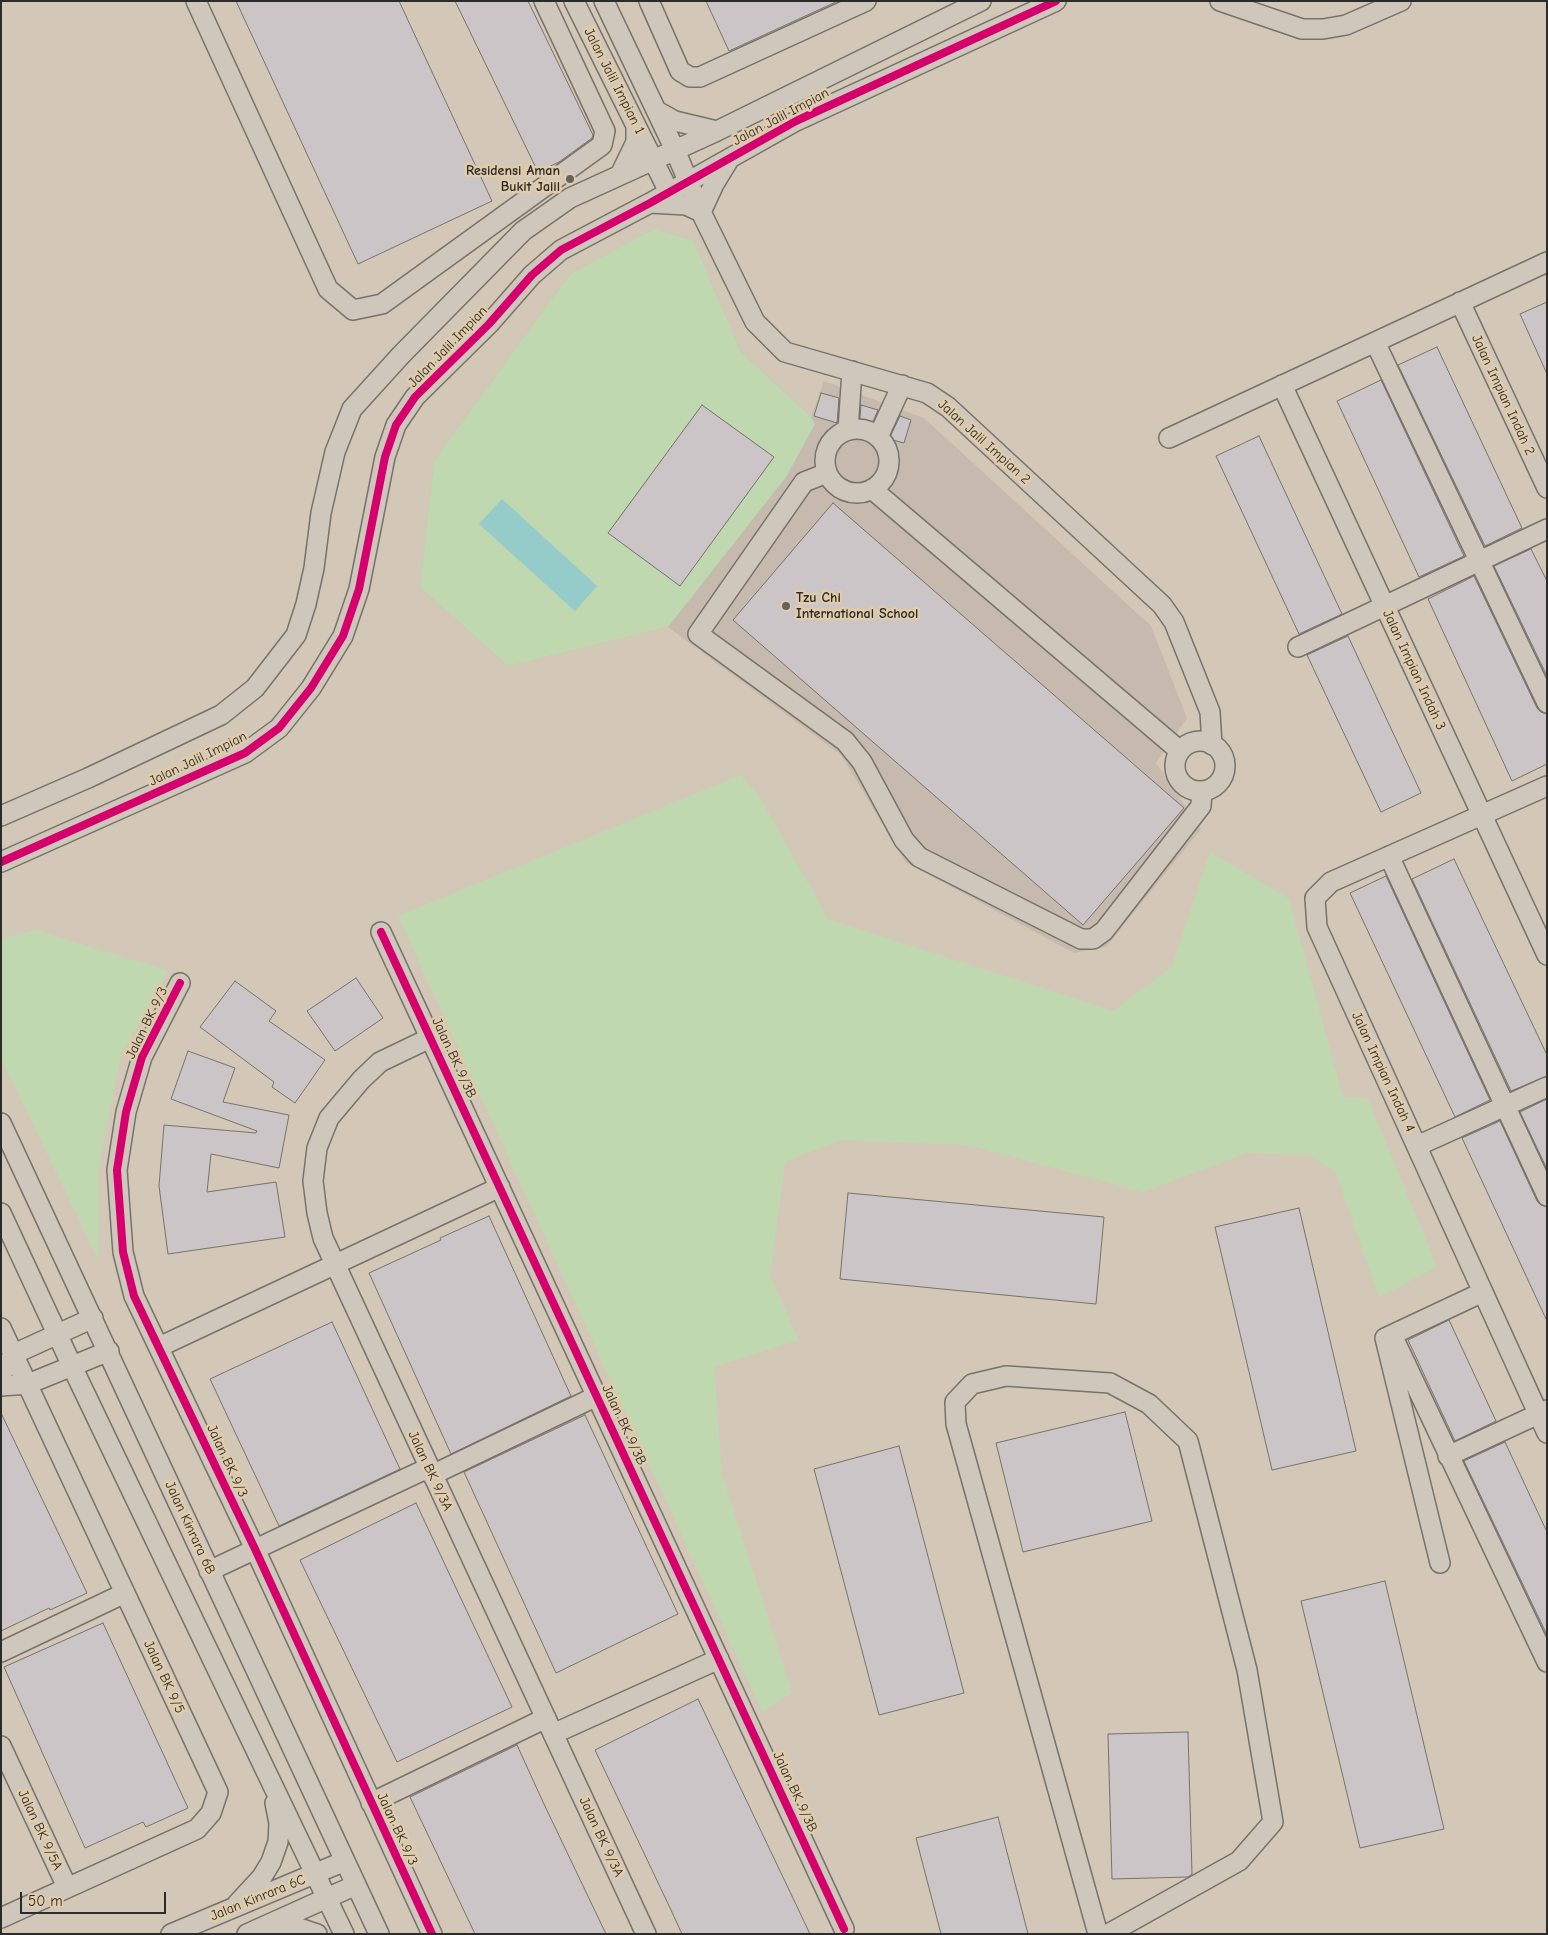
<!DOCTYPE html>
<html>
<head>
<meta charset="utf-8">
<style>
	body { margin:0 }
	#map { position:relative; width:1548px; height:1935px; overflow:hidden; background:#d3c8b7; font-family:"Comic Neue",sans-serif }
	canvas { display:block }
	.frame { position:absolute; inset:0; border:2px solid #2b2b2b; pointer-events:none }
	.scale { position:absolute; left:20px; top:1892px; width:146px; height:22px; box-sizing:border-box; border:2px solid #2b2b2b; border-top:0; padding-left:6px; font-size:15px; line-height:18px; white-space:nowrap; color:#2b2b2b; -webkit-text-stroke:4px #e0cbaa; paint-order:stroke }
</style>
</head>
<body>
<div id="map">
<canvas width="1548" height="1935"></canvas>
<div class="frame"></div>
<div class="scale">50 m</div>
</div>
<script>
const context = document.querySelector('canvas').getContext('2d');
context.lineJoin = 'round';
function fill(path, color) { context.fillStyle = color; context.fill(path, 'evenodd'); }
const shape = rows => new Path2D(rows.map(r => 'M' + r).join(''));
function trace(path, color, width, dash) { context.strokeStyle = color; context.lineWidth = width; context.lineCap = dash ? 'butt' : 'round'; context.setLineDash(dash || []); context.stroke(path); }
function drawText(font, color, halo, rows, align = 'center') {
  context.font = font + ' "Comic Neue",sans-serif'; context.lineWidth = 5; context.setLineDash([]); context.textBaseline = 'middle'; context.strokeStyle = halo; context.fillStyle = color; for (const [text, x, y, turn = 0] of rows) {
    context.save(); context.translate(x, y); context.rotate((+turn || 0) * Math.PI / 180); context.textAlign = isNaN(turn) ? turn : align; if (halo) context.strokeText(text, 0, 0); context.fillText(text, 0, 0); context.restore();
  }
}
fill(shape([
	[654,229,693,240,741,352,811,417,824,381,924,418,1151,626,1187,718,1156,763,1201,829,1106,947,1074,953,905,862,841,755,668,627,508,666,420,587,434,461,570,274]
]), '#c6baae');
fill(shape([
	[654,229,693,240,741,352,811,417,815,424,786,477,668,627,508,666,420,587,434,461,570,274],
	[741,775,759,796,828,919,1113,1011,1172,967,1210,852,1289,899,1343,1097,1368,1099,1437,1267,1379,1297,1336,1173,1310,1155,1247,1153,1143,1192,969,1145,840,1140,785,1162,770,1276,799,1340,714,1367,722,1474,792,1693,762,1711,398,916],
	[35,930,169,971,121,1055,98,1169,99,1260,1,1059,1,939]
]), '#c0d8af');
fill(shape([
	[502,499,597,586,575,611,479,524]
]), '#95cbc8');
const building = shape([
	[236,1,399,1,492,201,358,264,236,1],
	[455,1,528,1,593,135,592,138,559,162,538,172,455,1],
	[706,1,838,1,729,51,706,1],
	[1547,302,1547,374,1520,314,1547,302],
	[1437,347,1522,528,1485,546,1398,365,1437,347],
	[1381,380,1464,556,1419,577,1337,401,1381,380],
	[821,393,839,398,837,423,814,416,821,393],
	[702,405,774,457,680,586,608,533,702,405],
	[861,405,878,410,868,433,859,430,861,405],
	[900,416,911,420,904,443,889,439,900,416],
	[1259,436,1342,614,1299,634,1216,456,1259,436],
	[833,503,1184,808,1083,925,733,620,833,503],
	[1531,549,1547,581,1547,676,1494,566,1531,549],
	[1474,576,1537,708,1541,712,1547,714,1547,764,1512,781,1428,599,1474,576],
	[1348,636,1421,793,1381,812,1307,655,1348,636],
	[1454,859,1547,1055,1547,1076,1511,1091,1412,879,1454,859],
	[1386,876,1490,1100,1455,1117,1350,893,1386,876],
	[356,978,383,1018,335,1051,307,1011,356,978],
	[235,981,276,1011,269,1021,325,1060,295,1103,272,1087,274,1082,200,1027,235,981],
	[188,1051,235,1068,223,1102,289,1115,279,1168,211,1154,207,1192,276,1182,285,1237,168,1254,159,1186,164,1125,256,1133,257,1131,171,1099,188,1051],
	[1547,1099,1547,1169,1520,1112,1547,1099],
	[1500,1121,1537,1201,1541,1205,1547,1207,1547,1321,1462,1138,1500,1121],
	[848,1193,1104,1217,1096,1304,840,1279,848,1193],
	[1299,1208,1356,1451,1272,1470,1215,1227,1299,1208],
	[489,1216,571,1396,451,1454,369,1273,441,1240,440,1238,489,1216],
	[1449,1320,1496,1421,1455,1441,1408,1340,1449,1320],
	[332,1322,400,1469,279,1526,210,1379,332,1322],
	[1125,1412,1152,1521,1023,1552,996,1443,1125,1412],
	[1,1413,87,1593,50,1610,49,1608,1,1631,1,1413],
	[585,1415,678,1614,556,1673,464,1472,585,1415],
	[1505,1442,1547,1532,1547,1635,1464,1461,1505,1442],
	[899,1446,964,1693,879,1715,814,1469,899,1446],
	[416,1503,512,1707,397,1762,300,1560,416,1503],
	[1385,1581,1444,1829,1360,1848,1301,1601,1385,1581],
	[103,1623,188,1808,146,1827,143,1822,85,1848,4,1667,103,1623],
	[698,1699,792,1896,810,1934,682,1934,671,1910,595,1750,698,1699],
	[1188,1732,1192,1874,1188,1877,1112,1879,1108,1734,1188,1732],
	[517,1745,543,1802,606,1934,475,1934,419,1816,410,1797,517,1745],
	[998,1817,1028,1934,941,1934,916,1838,998,1817]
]);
fill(building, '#cbc5c7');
trace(building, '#77726a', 1);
const minor = shape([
	[196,1,328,289,353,310,382,304,602,145,605,131,544,1],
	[574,1,669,192],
	[604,1,675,150,701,212,755,322,785,352,927,393,948,407,1162,605,1174,622,1210,712,1212,745],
	[649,1,680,71,690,77,700,77,866,1],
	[1220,1,1302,29,1323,29,1346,25,1401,1],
	[657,111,675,121,717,131],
	[620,175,636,142,636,126],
	[650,203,686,205,701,212,714,184,728,161],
	[1460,302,1547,488],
	[1375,342,1547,703],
	[1282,385,1547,955],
	'825 461a32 32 0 1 1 64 0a32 32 0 1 1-64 0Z',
	[848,430,852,371],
	[878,437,902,385],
	[1169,438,1547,262],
	[827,473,804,482,698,634,845,741,862,762,904,840,919,857,1081,939,1093,939,1104,931,1201,806,1202,791],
	[872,489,1180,751],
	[1298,647,1547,529],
	'1175 766a25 25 0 1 1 50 0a25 25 0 1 1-50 0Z',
	[1547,786,1331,882,1315,898,1317,927,1547,1433],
	[1,816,88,778,221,715,255,688,296,635,306,604,314,568,321,513,335,452,352,409,401,355,523,231,570,198,717,131,981,1],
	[1389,856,1547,1196],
	[1,862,245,753,279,728,311,688,343,636,359,589,385,457,396,425,415,397,489,324,532,275,561,250,650,203,796,121,1056,1],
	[381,932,844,1929],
	[180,983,142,1057,126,1112,117,1170,123,1252,134,1296,255,1549,432,1934],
	[430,1038,380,1062,361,1080,329,1118,317,1148,313,1181,317,1213,323,1238,646,1934],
	[1,1123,379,1934],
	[1417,1146,1547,1087],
	[1,1213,79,1381,344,1934],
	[1,1328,218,1792,211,1813,197,1829,1,1918],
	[1392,1335,1547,1662],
	[159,1347,500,1187],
	[1,1374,14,1354,93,1318],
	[1,1386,28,1384,109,1351],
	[1448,1456,1547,1410],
	[432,1475,597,1396],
	[1440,1563,1385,1338,1483,1292],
	[209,1571,428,1468],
	[1,1652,125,1593],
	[553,1734,719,1659],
	[1,1746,67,1887],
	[371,1803,546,1718],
	[237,1904,262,1877,271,1862,278,1842,279,1823,275,1803],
	[269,1927,296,1927,317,1934],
	[171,1934,345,1861],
	[247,1934,356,1885],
	[1098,1934,956,1424,955,1402,972,1384,1006,1376,1110,1383,1149,1404,1188,1441,1247,1670,1273,1822,1239,1861,1108,1934]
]);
trace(minor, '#77726a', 22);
trace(minor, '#cfc7bb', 19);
trace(shape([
	[1,862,245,753,279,728,311,688,343,636,359,589,385,457,396,425,415,397,489,324,532,275,561,250,650,203,796,121,1056,1],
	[381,932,844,1929],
	[180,983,142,1057,126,1112,117,1170,123,1252,134,1296,255,1549,432,1934]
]), '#d6006c', 8);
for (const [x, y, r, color] of [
	[570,179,5,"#66625c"],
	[786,606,5,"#66625c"]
]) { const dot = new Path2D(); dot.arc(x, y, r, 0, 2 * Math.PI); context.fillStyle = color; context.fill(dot); trace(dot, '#e0cbaa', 2); }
drawText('14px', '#2b2b2b', '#e0cbaa', [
	["Jalan Jalil Impian 1",614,81,63],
	["Jalan Jalil Impian",781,117,-28],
	["Jalan Jalil Impian",448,347,-46],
	["Jalan Impian Indah 2",1503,395,65],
	["Jalan Jalil Impian 2",984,442,42],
	["Jalan Impian Indah 3",1414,670,65],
	["Jalan Jalil Impian",198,759,-26],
	["Jalan BK 9/3",147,1023,-64],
	["Jalan BK 9/3B",454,1058,65],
	["Jalan Impian Indah 4",1383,1072,65],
	["Jalan BK 9/3B",624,1425,65],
	["Jalan BK 9/3",227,1461,65],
	["Jalan BK 9/3A",430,1471,65],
	["Jalan Kinrara 6B",190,1528,65],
	["Jalan BK 9/5",164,1677,65],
	["Jalan BK 9/3B",795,1792,65],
	["Jalan BK 9/3",397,1829,65],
	["Jalan BK 9/5A",40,1830,65],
	["Jalan BK 9/3A",601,1837,65],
	["Jalan Kinrara 6C",258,1898,-22]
]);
drawText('bold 14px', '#2b2b2b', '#e0cbaa', [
	["Residensi Aman",560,171],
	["Bukit Jalil",560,187],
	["Tzu Chi",796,598,"left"],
	["International School",796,614,"left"]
], 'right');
</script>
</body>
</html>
